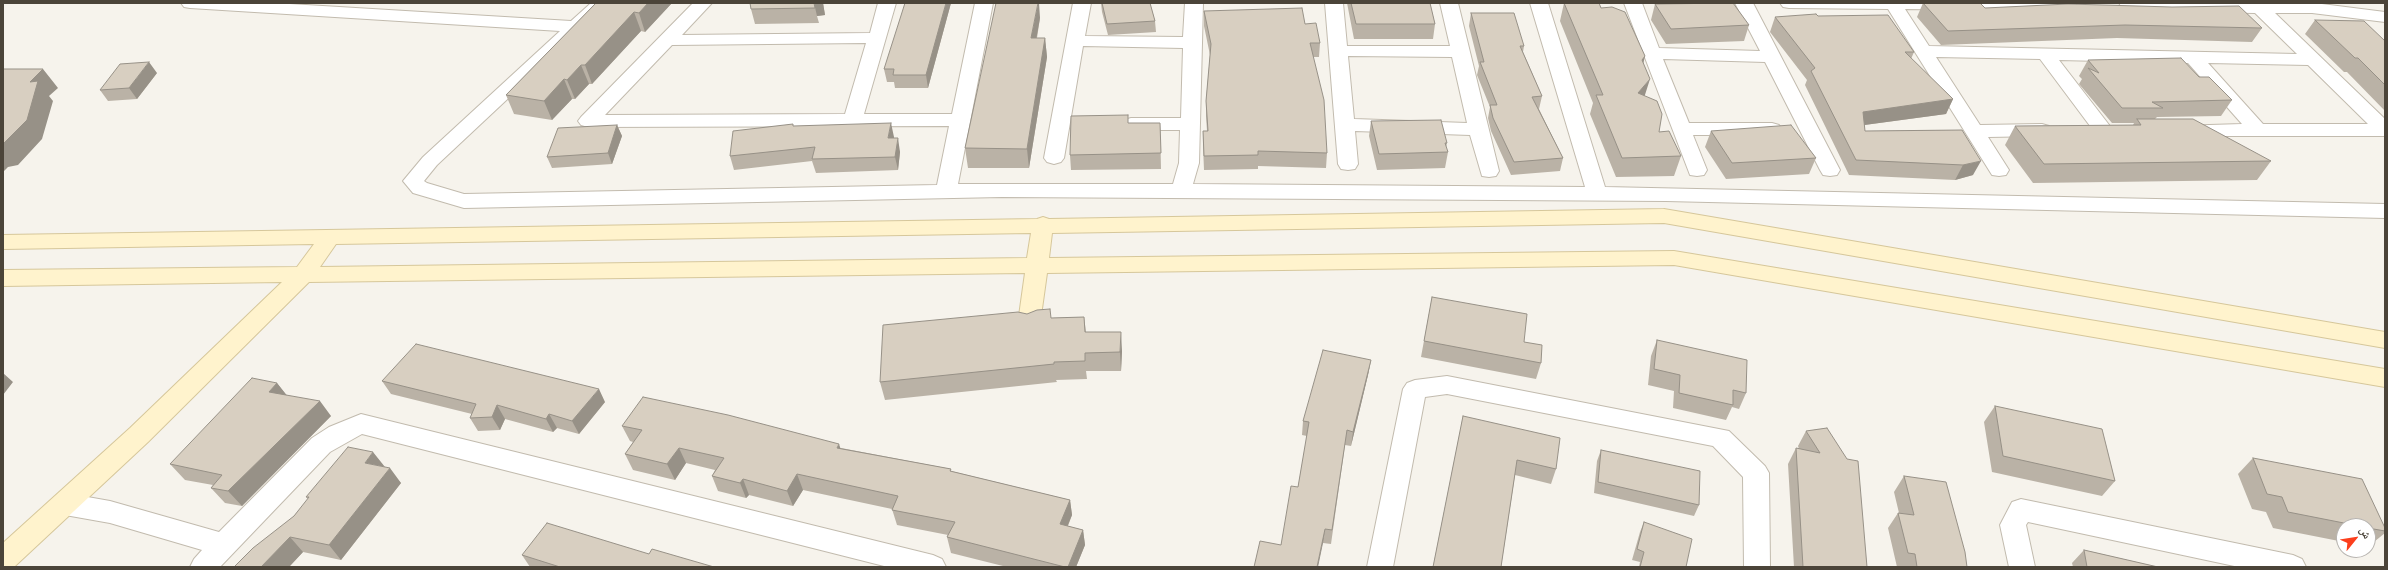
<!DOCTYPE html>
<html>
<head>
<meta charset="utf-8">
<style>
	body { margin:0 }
	#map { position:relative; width:2388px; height:570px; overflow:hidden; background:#f6f3ec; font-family:"IBM Plex Sans","Noto Naskh Arabic",sans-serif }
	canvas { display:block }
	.frame { position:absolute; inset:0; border:4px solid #4b4439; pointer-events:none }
	.north { position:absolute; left:2336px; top:518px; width:40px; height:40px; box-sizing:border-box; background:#fff; border:1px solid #b7b4b0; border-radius:50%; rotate:60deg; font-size:11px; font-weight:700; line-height:16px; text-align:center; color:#4b4439 }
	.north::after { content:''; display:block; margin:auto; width:14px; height:18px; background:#fc3f1d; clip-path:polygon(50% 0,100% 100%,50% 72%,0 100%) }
</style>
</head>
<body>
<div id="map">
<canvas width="2388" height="570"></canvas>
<div class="frame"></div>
<div class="north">ش</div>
</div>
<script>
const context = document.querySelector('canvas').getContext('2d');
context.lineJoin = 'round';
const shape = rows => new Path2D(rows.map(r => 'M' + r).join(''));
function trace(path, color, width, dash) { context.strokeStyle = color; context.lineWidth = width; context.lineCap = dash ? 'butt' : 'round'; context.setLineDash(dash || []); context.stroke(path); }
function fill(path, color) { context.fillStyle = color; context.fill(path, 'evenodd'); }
const street = shape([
	[181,3,273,3,571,21,591,3,610,3,437,165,424,181,427,183,464,194,937,185,949,126,588,127,581,125,578,121,581,117,693,3,712,3,682,35,870,33,878,3,896,3,864,114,952,114,975,3,993,3,958,184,1173,184,1179,163,1180,130,1131,130,1124,128,1121,124,1124,120,1131,118,1181,118,1183,48,1083,46,1064,158,1061,162,1054,164,1047,162,1044,158,1073,3,1091,3,1085,36,1183,37,1185,3,1203,3,1199,163,1193,184,1585,187,1530,3,1548,3,1605,187,2385,204,2385,218,1666,201,1002,197,464,208,413,193,403,181,423,157,560,31,190,8,184,7,181,3],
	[866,43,845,114,605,115,672,45,866,43],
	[1325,3,1343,3,1347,46,1450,46,1440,3,1458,3,1499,171,1496,176,1489,177,1482,176,1470,135,1355,131,1358,164,1355,169,1348,170,1341,169,1338,164,1325,3],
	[1348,56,1452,57,1467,123,1354,119,1348,56],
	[1624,3,1642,3,1659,48,1760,51,1735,3,1753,3,1840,170,1837,175,1830,176,1823,175,1820,170,1765,62,1663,59,1689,123,1772,123,1779,125,1782,129,1779,133,1772,135,1693,135,1707,170,1704,175,1697,176,1690,175,1624,3],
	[1780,3,2075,3,2077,6,2074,10,2068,11,1905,9,1929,46,2297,54,2255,13,2128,11,2122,10,2119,6,2121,3,2314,3,2385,12,2385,22,2312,13,2275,13,2385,119,2385,136,2184,136,2177,134,2174,130,2177,126,2242,124,2188,63,2059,60,2113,130,2110,134,2103,136,2096,134,2040,59,1936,57,1980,125,2042,124,2049,126,2052,130,2049,134,2042,136,1988,137,2009,170,2006,175,1999,176,1992,175,1888,9,1789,8,1783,7,1780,3],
	[2208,63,2308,65,2368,124,2263,124,2208,63],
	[1447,376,1729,431,1765,466,1769,473,1770,567,1744,567,1743,477,1713,446,1447,394,1425,397,1393,567,1367,567,1403,389,1407,383,1415,380,1447,376],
	[361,414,933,555,942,559,946,567,888,567,362,434,330,452,220,567,190,567,194,559,202,550,110,523,65,515,56,512,52,504,56,496,65,493,110,501,219,532,312,438,329,427,361,414],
	[2021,499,2293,555,2302,559,2306,567,2239,567,2028,522,2026,525,2035,567,2009,567,2000,525,2012,502,2021,499]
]);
const secondary = shape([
	[1664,209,2385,332,2385,348,1664,223,1052,233,1049,258,1674,251,2385,369,2385,387,1674,265,1047,273,1040,323,1037,329,1029,331,1021,329,1018,323,1025,273,309,282,148,442,14,567,3,567,3,543,130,428,282,282,3,286,3,270,297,267,314,244,3,249,3,235,1037,219,1043,217,1049,219,1664,209],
	[1031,233,1027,258,320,267,336,244,1031,233]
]);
trace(street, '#c2bbae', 2);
trace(secondary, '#d6c79b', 2);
fill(street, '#fff');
fill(secondary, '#fff3cd');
fill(shape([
	[596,3,672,3,645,32,641,31,592,84,589,84,575,99,572,99,552,120,514,114,506,95],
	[750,3,823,3,825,15,817,16,819,23,755,24,751,9],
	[951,3,928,88,895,88,894,82,887,82,884,69],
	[1101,3,1150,3,1155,21,1156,32,1108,35,1102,12],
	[1347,3,1430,3,1435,24,1433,39,1354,39],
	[1564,3,1599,3,1601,8,1645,56,1643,63,1645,96,1659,132,1681,156,1674,176,1616,177,1590,114,1593,103,1560,21],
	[1923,3,1985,8,2262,28,2252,42,2117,38,1941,45,1917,17],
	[1655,4,1749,25,1744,41,1666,44,1651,20],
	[1204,11,1305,24,1320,43,1319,57,1313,57,1327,153,1326,168,1258,166,1258,169,1204,170,1203,146,1203,131,1207,131,1206,116,1206,101,1210,55,1204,26],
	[1471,13,1524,46,1523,52,1542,96,1539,109,1563,158,1560,171,1511,175,1491,131,1488,118,1490,107,1477,75,1479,66,1469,26],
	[1818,16,1914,52,1911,59,1953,99,1946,114,1864,125,1865,131,1962,130,1973,175,1955,180,1849,175,1805,85,1807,80,1770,32,1775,17],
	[1040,18,1037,38,1045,38,1047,57,1029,168,968,168,965,148],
	[2315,20,2385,41,2385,111,2347,72,2344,72,2305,34],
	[2088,60,2199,77,2232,100,2221,116,2157,117,2155,119,2271,161,2257,180,2033,183,2005,145,2015,126,2133,125,2134,123,2112,123,2079,84,2082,79,2079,76],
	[157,73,137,99,108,101,100,90],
	[1371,121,1447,143,1446,148,1448,152,1445,168,1377,170,1369,136],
	[1128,123,1160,123,1161,169,1071,170,1070,155],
	[617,125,622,136,612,164,552,168,547,157],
	[794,126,894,137,894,138,900,152,898,170,816,173,812,161,734,170,730,156],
	[1711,131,1816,158,1809,174,1726,179,1705,147],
	[1432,297,1524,342,1541,363,1536,379,1421,357],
	[1027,314,1051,318,1084,317,1086,332,1122,351,1121,371,1086,371,1087,379,1056,380,1057,382,885,400,880,382],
	[1657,340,1746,393,1739,409,1732,407,1726,420,1673,408,1674,391,1648,385,1651,356],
	[1371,360,1368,375,1351,446,1345,445,1331,544,1323,543,1281,545,1298,487,1307,436,1302,435,1303,421],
	[382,381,605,402,579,434,557,428,553,432,505,419,500,430,478,431,470,418,472,414,391,394],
	[277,383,286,395,331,416,242,506,225,503,211,488,213,485,185,480,170,464],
	[1995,406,2115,481,2102,496,1992,472,1984,422],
	[1463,416,1556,469,1551,484,1515,475,1501,567,1433,567],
	[622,426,841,448,951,469,951,471,1070,500,1072,515,1068,526,1083,530,1085,545,1076,567,1007,567,951,553,947,537,948,535,897,525,892,509,803,490,793,506,749,495,746,498,718,491,712,476,715,470,686,463,675,480,633,470,625,454,633,442,630,441],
	[1827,428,1867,567,1794,567,1788,464,1796,448,1799,449,1798,446,1806,431],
	[1601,450,1699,505,1694,516,1594,493,1597,461],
	[2253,458,2385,528,2385,533,2369,546,2368,546,2368,526,2344,526,2344,542,2273,528,2266,512,2252,509,2238,474],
	[384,467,401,483,341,560,303,552,289,567,234,567,294,516,308,499,306,497],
	[1904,476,1967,567,1897,567,1888,528,1898,513,1899,513,1894,492],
	[1644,522,1686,567,1639,567,1640,562,1632,560,1640,532],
	[2084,550,2158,567,2073,567,2072,563],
	[649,554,714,567,530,567,522,555]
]), '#bab2a6');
fill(shape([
	[648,3,672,3,645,32,639,13],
	[814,3,823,3,825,15,817,16],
	[946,3,951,3,928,88,926,75],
	[1038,3,1039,3,1040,18,1033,57,1031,38],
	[634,12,641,31,592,84,585,65],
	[1045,38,1047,57,1029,168,1027,149],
	[1645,56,1640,76,1642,60],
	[149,62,157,73,137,99,129,88],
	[581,65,589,84,575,99,567,80],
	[43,69,58,88,49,96,53,101,42,139,18,165,8,167,3,172,3,144,30,82],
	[564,79,572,99,552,120,544,101],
	[1650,79,1644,98,1638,93],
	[1953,99,1946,114,1857,126,1863,112],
	[891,123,894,137,891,152,888,138],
	[617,125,622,136,612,164,608,153],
	[898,138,900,152,898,170,895,157],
	[1981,161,1973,175,1955,180,1963,165],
	[1121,332,1122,351,1121,371,1120,352],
	[1371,360,1368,375,1351,446,1353,432],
	[3,373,13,382,3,395],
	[277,383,289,398,269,392],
	[599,389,605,402,579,434,572,421],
	[320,401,331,416,242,506,228,491],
	[497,405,505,419,500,430,492,417],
	[549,414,557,428,553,432,546,419],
	[839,444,844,459,837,448],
	[679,448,686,463,675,480,667,464],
	[373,452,385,467,365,463],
	[390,468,401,483,341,560,329,545],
	[797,474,803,490,793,506,787,491],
	[743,479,749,495,746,498,740,483],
	[1070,500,1072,515,1062,539,1060,524],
	[1325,529,1323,543,1318,567,1317,567],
	[1083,530,1085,545,1076,567,1068,567],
	[290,537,303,552,289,567,261,567]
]), '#979187');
const building = shape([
	[596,3,648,3,639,13,634,12,585,65,581,65,567,80,564,79,544,101,506,95,596,3],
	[750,3,814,3,815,8,751,9,750,3],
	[905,3,946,3,926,75,893,75,894,69,884,69,905,3],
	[996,3,1038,3,1031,38,1045,38,1027,149,965,148,996,3],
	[1102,3,1150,3,1155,21,1107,24,1102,3],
	[1351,3,1430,3,1435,24,1356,24,1351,3],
	[1564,3,1599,3,1601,8,1612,7,1625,12,1645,56,1642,60,1650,79,1638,93,1657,101,1662,114,1659,132,1669,131,1681,156,1622,158,1596,95,1603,95,1564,3],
	[1733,3,1749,25,1671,29,1655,4,1733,3],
	[1923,3,1980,3,1985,8,2068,4,2172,7,2239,6,2262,28,2125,25,1948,31,1923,3],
	[1302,8,1305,24,1316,23,1320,43,1310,43,1324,100,1327,153,1258,151,1258,155,1204,156,1203,131,1208,131,1206,101,1211,44,1204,11,1302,8],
	[1471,13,1514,13,1524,46,1520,46,1542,96,1532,97,1563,158,1514,162,1493,118,1490,105,1497,105,1480,62,1484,62,1471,13],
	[1816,14,1818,16,1888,15,1914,52,1905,52,1953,99,1863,112,1865,131,1962,130,1981,161,1963,165,1856,160,1811,71,1815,68,1775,17,1816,14],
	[2315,20,2364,21,2385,41,2385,85,2358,58,2355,58,2315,20],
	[2181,58,2199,77,2209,77,2232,100,2152,102,2163,108,2122,108,2088,68,2099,73,2088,60,2181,58],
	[149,62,129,88,100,90,120,64,149,62],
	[3,69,43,69,30,82,38,81,27,120,3,144,3,69],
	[1128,115,1128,123,1160,123,1161,153,1070,155,1071,116,1128,115],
	[2137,119,2193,119,2271,161,2044,164,2015,126,2141,125,2137,119],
	[1441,120,1447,143,1445,143,1448,152,1379,154,1371,121,1441,120],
	[891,123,888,138,898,138,895,157,812,159,815,147,730,156,733,131,793,124,793,126,891,123],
	[617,125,608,153,547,157,558,128,617,125],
	[1791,125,1816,158,1732,163,1711,131,1791,125],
	[1432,297,1527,314,1524,342,1542,345,1541,363,1424,341,1432,297],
	[1050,309,1051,318,1084,317,1085,332,1121,332,1120,352,1085,353,1085,361,1054,362,1054,364,880,382,883,325,1018,312,1027,314,1037,310,1050,309],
	[1657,340,1747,360,1746,393,1733,390,1733,405,1679,393,1680,375,1654,369,1657,340],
	[416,344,599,389,572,421,549,414,546,419,497,405,492,417,470,418,476,404,382,381,416,344],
	[1323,350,1371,360,1353,432,1347,430,1332,530,1325,529,1317,567,1254,567,1260,541,1281,545,1291,486,1298,487,1309,422,1303,421,1323,350],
	[252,378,277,383,269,392,320,401,228,491,211,488,222,475,170,464,252,378],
	[643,397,728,415,839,444,837,448,951,469,950,471,1070,500,1060,524,1083,530,1068,567,1065,567,947,537,955,522,892,510,898,496,797,474,787,491,743,479,740,483,712,476,724,458,679,448,667,464,625,454,642,430,622,426,643,397],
	[1995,406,2102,429,2115,481,2003,456,1995,406],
	[1463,416,1560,438,1556,469,1517,460,1501,567,1433,567,1463,416],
	[1827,428,1847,459,1858,461,1867,567,1803,567,1796,448,1820,453,1806,431,1827,428],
	[348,447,373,452,365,463,390,468,329,545,290,537,261,567,234,567,253,548,294,516,309,497,306,497,348,447],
	[1601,450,1700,471,1699,505,1598,482,1601,450],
	[2253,458,2362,479,2385,528,2385,531,2368,528,2368,526,2359,526,2288,512,2282,497,2267,494,2253,458],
	[1904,476,1946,482,1965,552,1967,567,1917,567,1915,554,1908,553,1898,513,1914,515,1904,476],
	[1644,522,1692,539,1686,567,1640,567,1644,552,1637,549,1644,522],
	[547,523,649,554,652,549,714,567,560,567,522,555,547,523],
	[2084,550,2158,567,2087,567,2084,550]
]);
fill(building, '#d8cfc1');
trace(building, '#979187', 1);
</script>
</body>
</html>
